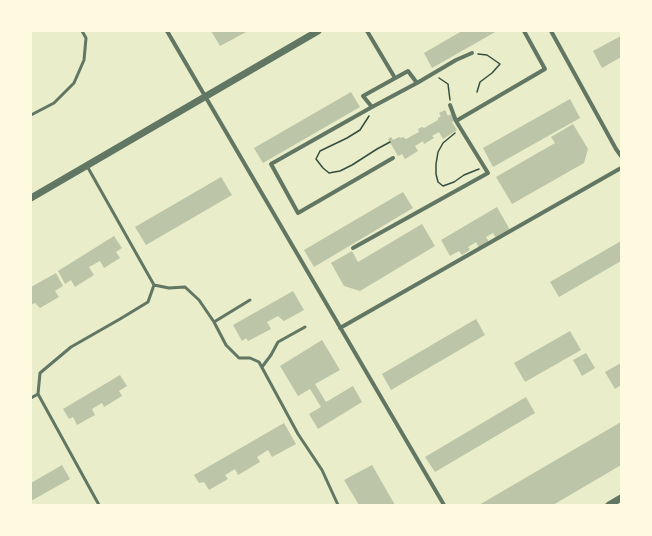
<!DOCTYPE html>
<html>
<head>
<meta charset="utf-8">
<style>
	body { margin:0 }
	#map { position:relative; width:652px; height:536px; overflow:hidden; background:#e9edc9; font-family:"PT Serif",serif }
	canvas { display:block }
	.frame { position:absolute; inset:0; border:32px solid #fefae0; pointer-events:none }
</style>
</head>
<body>
<div id="map">
<canvas width="652" height="536"></canvas>
<div class="frame"></div>
</div>
<script>
const context = document.querySelector('canvas').getContext('2d');
context.lineJoin = 'round';
function fill(path, color) { context.fillStyle = color; context.fill(path, 'evenodd'); }
const shape = rows => new Path2D(rows.map(r => 'M' + r).join(''));
function trace(path, color, width, dash) { context.strokeStyle = color; context.lineWidth = width; context.lineCap = dash ? 'butt' : 'round'; context.setLineDash(dash || []); context.stroke(path); }
fill(shape([
	[211,31,248,31,220,46],
	[462,31,497,31,432,68,424,53],
	[621,36,621,57,602,68,593,51],
	[351,92,360,107,263,163,254,148],
	[570,99,580,118,493,167,483,148],
	[445,110,448,116,451,114,455,120,452,122,457,130,443,139,439,132,432,136,434,138,424,144,423,141,415,146,418,151,405,159,402,154,398,156,388,139,391,137,393,140,399,137,401,138,403,137,406,139,419,132,418,129,422,127,424,128,438,120,438,118,441,116,439,113],
	[573,124,588,149,584,163,512,204,496,177,555,143,551,137],
	[221,177,232,195,146,245,135,227],
	[403,192,413,208,314,267,304,250],
	[497,207,510,230,496,238,493,233,486,237,489,242,479,248,476,242,468,247,470,250,462,255,459,251,450,256,441,240],
	[422,224,435,246,360,291,344,286,331,263,352,251,358,262],
	[114,236,122,248,116,252,120,258,104,268,100,261,89,267,94,275,75,287,71,280,65,284,58,271],
	[621,241,621,261,559,297,550,282],
	[56,273,63,286,55,291,59,297,40,308,35,303,31,305,31,287],
	[293,291,304,310,284,321,278,316,267,322,271,329,248,341,246,338,242,341,233,325],
	[476,319,485,335,391,390,382,374],
	[570,331,581,350,525,382,514,363],
	[322,340,340,370,315,384,326,402,353,386,362,402,318,429,309,414,321,407,310,389,298,396,280,366],
	[586,353,595,368,582,376,573,360],
	[621,363,621,385,615,389,605,372],
	[120,375,127,386,119,391,122,396,104,407,102,403,92,409,95,415,77,425,73,417,69,419,63,409],
	[526,397,535,413,435,472,425,457],
	[621,422,621,465,553,505,479,505],
	[284,423,296,444,272,457,268,450,257,457,260,462,238,475,235,469,225,475,228,479,209,490,204,482,199,483,194,475],
	[62,465,70,479,31,501,31,483],
	[372,465,395,505,359,505,344,480]
]), '#bcc5a7');
trace(shape([
	[439,78,448,84,450,100],
	[477,92,480,82,492,73,500,64,487,55,478,54],
	[369,116,360,130,347,138,320,151,316,159,323,168,329,173,340,171,352,165,377,149,390,142],
	[455,133,443,143,438,152,436,164,436,174,438,182,443,186,454,182,464,175,479,169]
]), '#344e41', 1.5);
trace(shape([
	[31,115,54,103,74,83,84,60,86,38,82,31],
	[87,166,154,285,148,302,120,319,71,347,40,373,38,394,99,505],
	[154,285,169,288,185,287,199,300,214,322,226,345,239,358,250,358,259,362,298,434,322,470,338,505],
	[214,322,250,300],
	[262,367,271,355,278,342,305,327],
	[31,398,38,394]
]), '#617663', 3);
trace(shape([
	[167,31,444,505],
	[367,31,395,78],
	[551,31,616,149,621,156],
	[417,83,456,60,472,53],
	[372,107,417,83,408,71,363,96,372,107,271,164,298,213,393,158],
	[456,121,545,69,524,31],
	[353,248,488,173,456,121,450,105],
	[340,328,621,168]
]), '#617663', 4);
trace(shape([
	[31,198,318,31],
	[609,505,621,498]
]), '#617663', 7);
</script>
</body>
</html>
